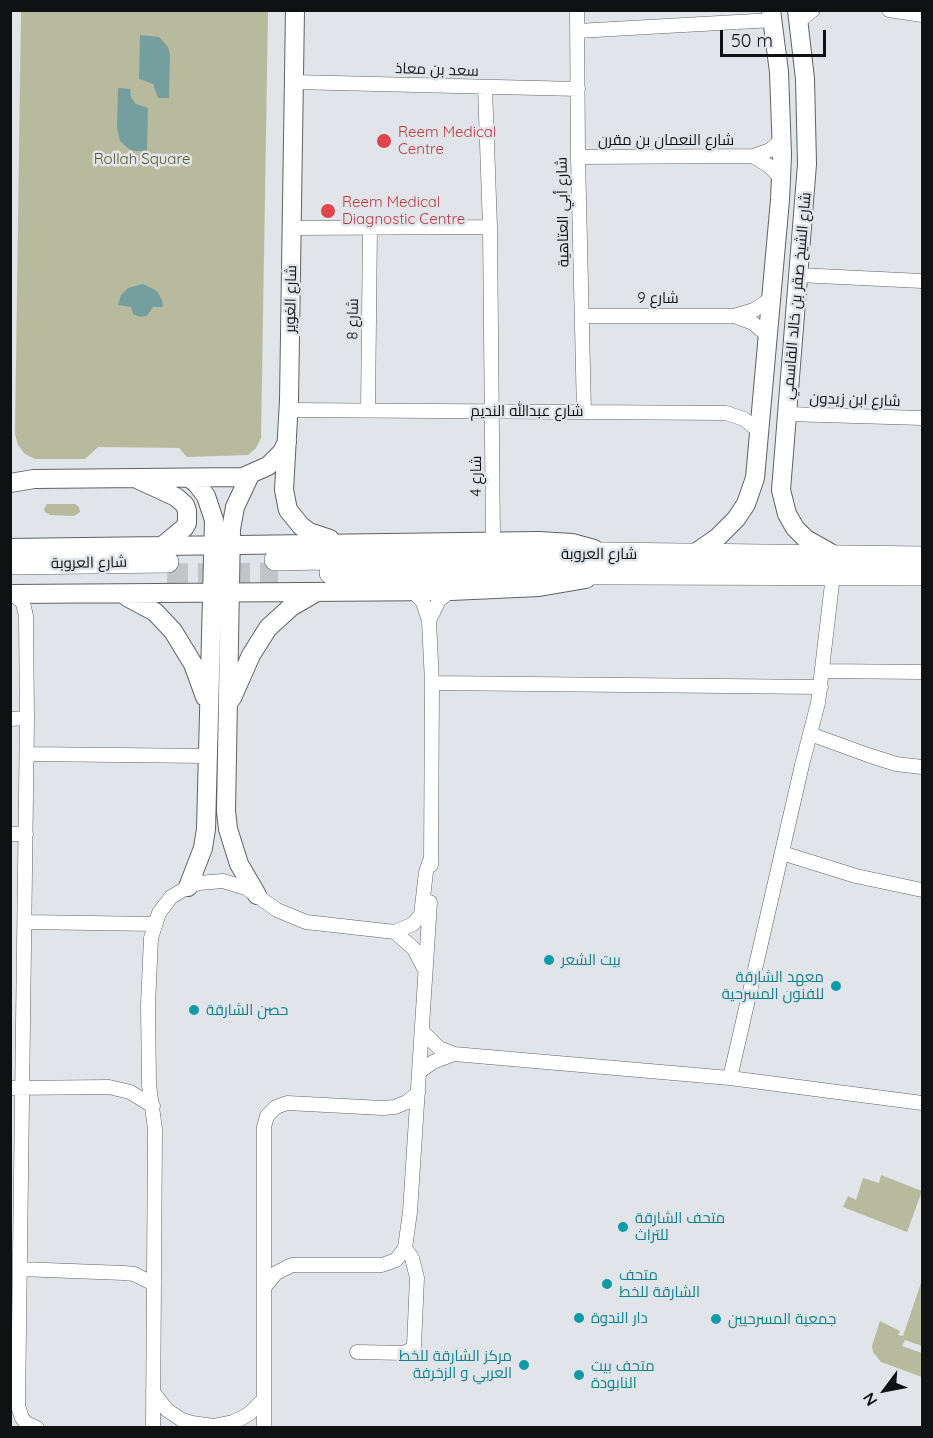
<!DOCTYPE html>
<html>
<head>
<meta charset="utf-8">
<style>
	body { margin:0 }
	#map { position:relative; width:933px; height:1438px; overflow:hidden; background:#e1e4e8; font-family:Quicksand,sans-serif }
	canvas { display:block }
	.frame { position:absolute; inset:0; border:12px solid #101112; pointer-events:none }
	.north { position:absolute; left:855px; top:1360px; width:60px; height:60px; -webkit-text-stroke:4px #e1e4e8; paint-order:stroke; rotate:238deg; font-size:16px; font-weight:700; line-height:24px; text-align:center; color:#101112 }
	.north::after { content:''; display:block; margin:auto; width:21px; height:27px; background:#101112; clip-path:polygon(50% 0,100% 100%,50% 72%,0 100%) }
	.scale { position:absolute; left:720px; top:30px; width:106px; height:27px; box-sizing:border-box; border:3px solid #101112; border-top:0; padding-left:8px; font-size:18px; line-height:21px; white-space:nowrap; color:#101112; -webkit-text-stroke:4px #e1e4e8; paint-order:stroke }
</style>
</head>
<body>
<div id="map">
<canvas width="933" height="1438"></canvas>
<div class="frame"></div>
<div class="north">N</div>
<div class="scale">50 m</div>
</div>
<script>
const context = document.querySelector('canvas').getContext('2d');
context.lineJoin = 'round';
function fill(path, color) { context.fillStyle = color; context.fill(path, 'evenodd'); }
const shape = rows => new Path2D(rows.map(r => 'M' + r).join(''));
function trace(path, color, width, dash) { context.strokeStyle = color; context.lineWidth = width; context.lineCap = dash ? 'butt' : 'round'; context.setLineDash(dash || []); context.stroke(path); }
function drawText(font, color, halo, rows, align = 'center') {
  context.font = font + ' Quicksand,Cairo,sans-serif'; context.lineWidth = 5; context.setLineDash([]); context.textBaseline = 'middle'; context.strokeStyle = halo; context.fillStyle = color; for (const [text, x, y, turn = 0] of rows) {
    context.save(); context.translate(x, y); context.rotate((+turn || 0) * Math.PI / 180); context.textAlign = isNaN(turn) ? turn : align; if (halo) context.strokeText(text, 0, 0); context.fillText(text, 0, 0); context.restore();
  }
}
fill(shape([
	[21,11,268,11,261,438,256,448,248,455,187,457,179,448,98,447,85,459,35,459,25,454,18,445,15,434],
	[47,504,75,504,79,507,80,512,74,516,50,515,45,512,44,509],
	[881,1175,922,1191,907,1232,843,1207,848,1196,856,1200,863,1178,879,1183],
	[922,1280,922,1346,905,1340,902,1346,922,1353,922,1377,881,1362,873,1352,872,1346,880,1321,900,1331,898,1335,903,1336]
]), '#b8ba9e');
fill(shape([
	[140,35,159,37,168,47,170,55,169,98,158,98,153,84,139,79],
	[118,88,130,89,131,97,136,104,148,108,147,151,135,151,129,149,120,141,117,128],
	[143,284,157,291,162,300,163,307,153,307,147,316,140,317,133,314,131,307,118,305,121,295,128,288]
]), '#759e9f');
trace(shape([
	[167,574,278,573]
]), '#c2c4c8', 21, [21, 10]);
const street = shape([
	[577,10,578,157,584,412],
	[889,10,922,15],
	[798,22,813,10],
	[577,31,773,20],
	[294,82,578,89],
	[485,87,490,227,493,542],
	[753,156,769,166,781,178],
	[578,157,753,156,770,150,782,140],
	[292,228,490,227],
	[798,275,922,281],
	[582,316,734,316,753,323,768,336],
	[734,316,754,310,771,299],
	[289,410,726,413,744,419,759,431],
	[368,410,370,227],
	[787,414,922,418],
	[413,591,423,602,429,621,432,683,431,865],
	[13,594,23,603,26,616,27,718,18,1406,22,1418,26,1423,37,1428],
	[429,621,439,600,451,591],
	[822,671,922,672],
	[432,683,821,687],
	[10,719,27,718],
	[810,734,868,755,896,764,922,767],
	[27,754,207,756],
	[10,834,26,834],
	[782,853,856,876,922,890],
	[25,922,154,924],
	[395,932,414,949,425,970],
	[422,1031,439,1048,454,1054,730,1078,922,1103],
	[420,1071,433,1062,454,1054],
	[730,1078,802,765,818,703,833,575],
	[10,1088,109,1087,130,1092,153,1106],
	[20,1269,124,1273,134,1274,154,1284],
	[264,1288,276,1273,292,1265,382,1265,396,1260,405,1248,410,1212,430,902],
	[357,1352,404,1353,412,1349,414,1346,417,1278,412,1258,405,1248],
	[153,1392,167,1410,182,1420,192,1423,213,1426,233,1422,242,1418,250,1413,264,1399],
	[153,1428,155,1129,149,1085,148,1005,151,938,159,913,171,897,188,887,199,883,223,881,246,888,277,910,306,922,395,932,413,924,421,915,426,872,431,858],
	[264,1428,264,1127,267,1116,276,1107,287,1103,383,1108,395,1107,407,1102,418,1093]
]);
const secondary = shape([
	[295,10,289,400,284,490,288,510,301,526,309,532,330,539],
	[797,10,805,79,807,164,781,490,787,514,795,528,806,539,836,556],
	[250,475,235,507,231,529,226,811,228,829,239,864,257,895],
	[139,480,176,497,185,505,187,511,187,523,184,528,161,547],
	[10,483,34,479,243,477,268,466,282,452,287,442],
	[10,548,539,541,572,543,594,549],
	[694,554,717,538,736,519,746,504,755,478,780,200,782,155,779,72,771,10],
	[10,594,451,591,539,587,586,579],
	[127,597,155,612,173,631,193,664,205,697],
	[232,698,251,655,268,628,291,607,315,593],
	[188,887,203,848,206,829,214,520,206,496,196,483,189,478]
]);
const primary = shape([
	[275,560,604,553,922,557],
	[10,564,168,562],
	[330,573,922,575]
]);
trace(street, '#5f6265', 15);
trace(secondary, '#5f6265', 20);
trace(primary, '#5f6265', 22);
trace(street, '#fff', 14);
trace(secondary, '#fff', 18);
trace(primary, '#fff', 21);
for (const [x, y, r, color] of [
	[384,141,8,"#e0444e"],
	[328,211,8,"#e0444e"],
	[549,960,6,"#0f9aa8"],
	[836,986,6,"#0f9aa8"],
	[194,1010,6,"#0f9aa8"],
	[623,1227,6,"#0f9aa8"],
	[607,1284,6,"#0f9aa8"],
	[579,1318,6,"#0f9aa8"],
	[716,1319,6,"#0f9aa8"],
	[524,1365,6,"#0f9aa8"],
	[579,1375,6,"#0f9aa8"]
]) { const dot = new Path2D(); dot.arc(x, y, r, 0, 2 * Math.PI); context.fillStyle = color; context.fill(dot); trace(dot, '#e1e4e8', 2); }
drawText('15px', '#101112', '#e1e4e8', [
	["سعد بن معاذ",437,70,2],
	["شارع النعمان بن مقرن",666,140],
	["شارع أبي العتاهية",563,212,-91],
	["شارع الشيخ صقر بن خالد القاسمي",797,296,-85],
	["شارع 9",658,298],
	["شارع الغوير",291,299,-89],
	["شارع 8",353,319,-89],
	["شارع ابن زيدون",855,400,2],
	["شارع عبدالله النديم",527,411],
	["شارع 4",476,476,-90],
	["شارع العروبة",599,554],
	["شارع العروبة",89,563,-1]
]);
drawText('15px', '#be3a42', '#e1e4e8', [
	["Reem Medical",398,132],
	["Centre",398,149],
	["Reem Medical",342,202],
	["Diagnostic Centre",342,219]
], 'left');
drawText('15px', '#575822', '#e1e4e8', [
	["Rollah Square",142,159]
]);
drawText('15px', '#0d838f', '#e1e4e8', [
	["بيت الشعر",561,960],
	["معهد الشارقة",824,977,"right"],
	["للفنون المسرحية",824,994,"right"],
	["حصن الشارقة",206,1010],
	["متحف الشارقة",635,1218],
	["للتراث",635,1235],
	["متحف",619,1275],
	["الشارقة للخط",619,1292],
	["دار الندوة",591,1318],
	["جمعية المسرحيين",728,1319],
	["مركز الشارقة للخط",512,1356,"right"],
	["العربي و الزخرفة",512,1373,"right"],
	["متحف بيت",591,1366],
	["النابودة",591,1383]
], 'left');
</script>
</body>
</html>
